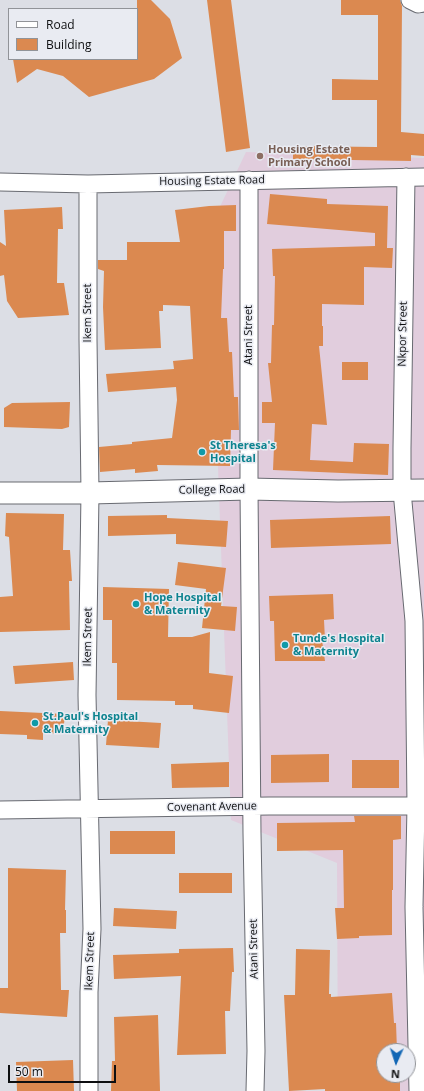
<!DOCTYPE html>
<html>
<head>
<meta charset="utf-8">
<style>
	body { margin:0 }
	#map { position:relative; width:424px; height:1091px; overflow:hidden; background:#dcdee5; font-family:"Open Sans",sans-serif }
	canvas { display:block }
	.legend { position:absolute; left:8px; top:8px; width:130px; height:52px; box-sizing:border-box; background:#e9ebf2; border:1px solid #919398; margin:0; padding:5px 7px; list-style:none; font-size:12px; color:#0e0f11 }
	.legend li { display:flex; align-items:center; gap:8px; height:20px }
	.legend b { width:20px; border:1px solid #919398 }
	.north { position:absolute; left:376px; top:1043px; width:40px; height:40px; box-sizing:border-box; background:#e9ebf2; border:1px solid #919398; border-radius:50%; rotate:183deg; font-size:11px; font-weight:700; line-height:16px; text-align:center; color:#0e0f11 }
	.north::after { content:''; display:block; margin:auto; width:14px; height:18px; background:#1367b5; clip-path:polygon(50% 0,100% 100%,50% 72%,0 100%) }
	.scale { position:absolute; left:8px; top:1065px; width:108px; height:18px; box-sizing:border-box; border:2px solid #0e0f11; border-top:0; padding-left:5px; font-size:12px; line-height:14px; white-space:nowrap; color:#0e0f11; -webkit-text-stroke:3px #e9ebf2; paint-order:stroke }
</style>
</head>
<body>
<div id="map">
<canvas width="424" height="1091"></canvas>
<ul class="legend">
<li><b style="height:5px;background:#fff"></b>Road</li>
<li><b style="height:11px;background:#db8950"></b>Building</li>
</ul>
<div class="north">N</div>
<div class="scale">50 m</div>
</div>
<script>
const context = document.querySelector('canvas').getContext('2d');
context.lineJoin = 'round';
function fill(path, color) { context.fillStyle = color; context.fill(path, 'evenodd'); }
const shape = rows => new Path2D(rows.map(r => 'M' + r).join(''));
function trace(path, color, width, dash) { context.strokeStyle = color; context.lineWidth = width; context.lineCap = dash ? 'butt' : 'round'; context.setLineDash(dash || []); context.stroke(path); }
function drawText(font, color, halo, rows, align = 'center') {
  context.font = font + ' "Open Sans",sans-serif'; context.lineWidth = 3; context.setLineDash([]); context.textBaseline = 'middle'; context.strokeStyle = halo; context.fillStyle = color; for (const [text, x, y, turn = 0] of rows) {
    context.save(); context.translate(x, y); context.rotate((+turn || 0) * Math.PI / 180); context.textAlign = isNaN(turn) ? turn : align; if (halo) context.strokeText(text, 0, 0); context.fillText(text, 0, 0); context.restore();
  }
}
fill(shape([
	[246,152,424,158,424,1091,338,1091,337,863,231,820,218,467,216,215],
	[384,1051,408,1051,408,1075,384,1075]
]), '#e1cddd');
fill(shape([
	[137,0,151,0,170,19,182,58,154,79,89,97,63,76,37,69,17,83,13,59,137,59],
	[207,0,231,0,250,148,226,152],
	[341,0,400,0,402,6,401,132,424,134,424,156,411,155,411,161,293,159,293,146,377,147,377,100,332,100,332,79,378,80,378,15,341,15],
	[270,194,327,199,327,204,388,206,387,248,393,248,392,268,364,267,364,305,322,304,322,326,323,326,323,346,319,346,327,425,312,424,310,460,353,462,354,443,389,444,388,475,273,470,275,423,262,423,262,402,272,402,268,363,271,363,272,325,274,325,275,276,273,276,272,249,375,246,375,233,267,224],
	[236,205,236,231,224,231,224,269,223,269,221,318,227,318,229,352,232,352,234,397,238,397,239,430,231,430,230,466,157,465,158,471,135,473,135,469,100,472,99,447,132,444,132,442,172,438,177,400,176,387,108,392,106,374,174,369,173,361,193,359,190,306,163,305,163,311,159,311,161,348,105,350,103,307,104,271,98,269,98,260,127,260,127,242,180,242,175,210,209,206],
	[62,207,63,229,58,229,57,283,64,283,69,315,18,318,7,301,4,275,0,276,0,242,6,246,4,210],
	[342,362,368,362,368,380,342,380],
	[70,402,69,427,62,429,4,427,4,408,12,403],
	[6,513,64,514,63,550,70,550,72,581,69,581,70,630,0,632,0,597,13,596,9,537,5,536],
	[167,515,167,518,228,521,226,547,176,544,176,534,108,536,108,516],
	[390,516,391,544,271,548,270,520],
	[178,562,226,568,221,606,237,607,235,631,202,628,206,589,175,585],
	[103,587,169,589,168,637,192,637,210,632,209,673,233,676,229,713,193,709,193,705,175,705,175,701,117,700,117,663,112,663,112,620,103,620],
	[333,594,334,619,324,620,325,640,322,640,325,661,275,661,274,621,270,621,269,596],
	[73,662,74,680,15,684,13,666],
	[0,711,65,714,63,734,43,733,43,740,27,739,27,735,0,734],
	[108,720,161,723,159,748,106,745],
	[329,754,329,782,271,783,271,755],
	[352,760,399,760,399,788,352,788],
	[229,762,229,787,172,788,171,764],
	[354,816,401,816,401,839,393,840,393,890,392,890,392,935,359,936,359,938,337,939,335,908,344,908,343,850,277,851,277,823,355,822],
	[110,831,175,831,175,854,110,854],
	[8,868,66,870,65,910,66,910,66,933,60,933,61,990,69,990,67,1017,0,1013,0,988,8,988],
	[179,873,232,873,232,893,179,893],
	[114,908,177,911,176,929,113,926],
	[233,948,234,972,232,972,230,1011,225,1011,226,1054,177,1055,181,976,114,979,113,955,179,953,179,949],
	[296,949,330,950,329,994,331,994,331,997,392,993,394,1023,396,1023,397,1051,384,1051,384,1075,400,1075,400,1091,325,1091,325,1089,289,1091,284,995,295,995],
	[158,1015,160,1091,111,1091,112,1061,115,1061,114,1017],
	[73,1060,74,1091,17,1091,16,1062]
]), '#db8950');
const minor = shape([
	[410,0,418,4,424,3],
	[406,177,402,448,402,491,414,621,416,806,414,907,418,1091],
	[249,180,249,489,252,833,256,1051,255,1091],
	[0,182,88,184,424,177],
	[88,184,88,339,90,493,87,695,92,929,89,992,89,1091],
	[0,810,269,806,424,806]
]);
const major = shape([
	[0,493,90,493,249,489,338,491,424,490]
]);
trace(minor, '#686a71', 19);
trace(major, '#686a71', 23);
trace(minor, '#fff', 17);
trace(major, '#fff', 21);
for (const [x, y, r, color] of [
	[260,156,4,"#8d6e63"],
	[202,452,4,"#0f9aa8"],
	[136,604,4,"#0f9aa8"],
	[285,645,4,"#0f9aa8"],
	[35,723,4,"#0f9aa8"]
]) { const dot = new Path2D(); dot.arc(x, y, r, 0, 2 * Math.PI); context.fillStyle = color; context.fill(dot); trace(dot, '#e9ebf2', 1.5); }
drawText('bold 11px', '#785e54', '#e9ebf2', [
	["Housing Estate",268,150],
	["Primary School",268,163]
], 'left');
drawText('11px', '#0e0f11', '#e9ebf2', [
	["Housing Estate Road",212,181,-1],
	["Ikem Street",88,313,-90],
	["Nkpor Street",403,334,-89],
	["Atani Street",249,335,-90],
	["College Road",212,490,-1],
	["Ikem Street",88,637,-89],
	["Covenant Avenue",212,807,-1],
	["Atani Street",254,949,-91],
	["Ikem Street",90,961,-88]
]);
drawText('bold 11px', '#0d838f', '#e9ebf2', [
	["St Theresa's",210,446],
	["Hospital",210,459],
	["Hope Hospital",144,598],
	["& Maternity",144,611],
	["Tunde's Hospital",293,639],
	["& Maternity",293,652],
	["St.Paul's Hospital",43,717],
	["& Maternity",43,730]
], 'left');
</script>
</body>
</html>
